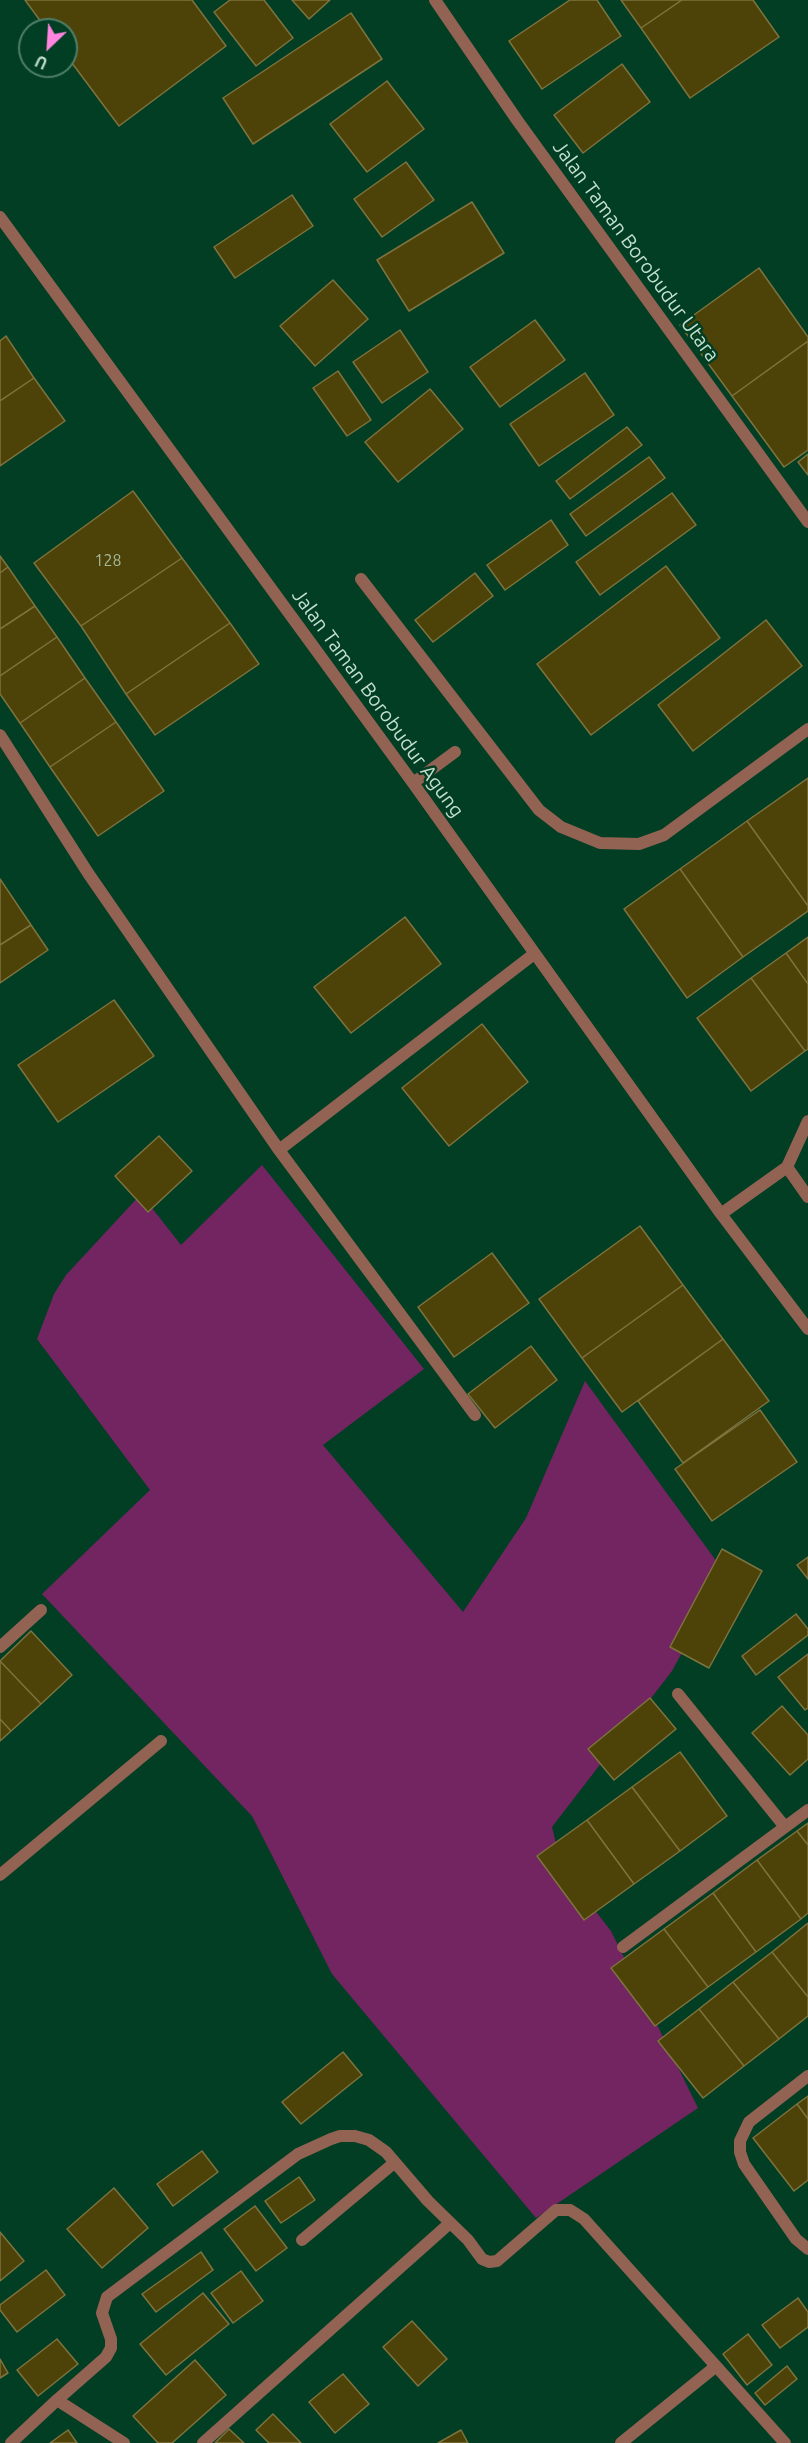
<!DOCTYPE html>
<html>
<head>
<meta charset="utf-8">
<style>
	body { margin:0 }
	#map { position:relative; width:808px; height:2443px; overflow:hidden; background:#013e24; font-family:Ubuntu,sans-serif }
	canvas { display:block }
	.north { position:absolute; left:18px; top:18px; width:60px; height:60px; box-sizing:border-box; background:#013e24; border:2px solid #4f7e68; border-radius:50%; rotate:205deg; font-size:16px; font-weight:700; line-height:24px; text-align:center; color:#c4dfce }
	.north::after { content:''; display:block; margin:auto; width:21px; height:27px; background:#ff85df; clip-path:polygon(50% 0,100% 100%,50% 72%,0 100%) }
</style>
</head>
<body>
<div id="map">
<canvas width="808" height="2443"></canvas>
<div class="north">U</div>
</div>
<script>
const context = document.querySelector('canvas').getContext('2d');
context.lineJoin = 'round';
function fill(path, color) { context.fillStyle = color; context.fill(path, 'evenodd'); }
const shape = rows => new Path2D(rows.map(r => 'M' + r).join(''));
function trace(path, color, width, dash) { context.strokeStyle = color; context.lineWidth = width; context.lineCap = dash ? 'butt' : 'round'; context.setLineDash(dash || []); context.stroke(path); }
function drawText(font, color, halo, rows, align = 'center') {
  context.font = font + ' Ubuntu,sans-serif'; context.lineWidth = 5; context.setLineDash([]); context.textBaseline = 'middle'; context.strokeStyle = halo; context.fillStyle = color; for (const [text, x, y, turn = 0] of rows) {
    context.save(); context.translate(x, y); context.rotate((+turn || 0) * Math.PI / 180); context.textAlign = isNaN(turn) ? turn : align; if (halo) context.strokeText(text, 0, 0); context.fillText(text, 0, 0); context.restore();
  }
}
fill(shape([
	[262,1165,424,1369,323,1445,463,1612,526,1518,585,1381,725,1573,672,1671,552,1827,562,1868,611,1931,698,2108,536,2218,332,1974,252,1816,42,1594,150,1490,37,1339,54,1294,66,1275,141,1194,181,1245]
]), '#722561');
const building = shape([
	[25,0,192,0,226,46,119,126,66,55,66,30,47,30,25,0],
	[230,0,264,0,293,38,256,66,214,12,230,0],
	[292,0,330,0,309,19,292,0],
	[570,0,597,0,621,36,542,89,509,41,570,0],
	[621,0,682,0,641,28,621,0],
	[682,0,753,0,779,37,690,98,641,28,682,0],
	[351,13,382,59,253,144,223,98,351,13],
	[622,64,650,102,583,153,554,115,622,64],
	[387,81,424,129,367,172,330,124,387,81],
	[406,162,434,200,382,237,354,199,406,162],
	[292,195,313,226,235,278,214,247,292,195],
	[472,202,504,253,409,311,377,260,472,202],
	[759,268,808,337,808,341,732,396,680,325,759,268],
	[333,280,368,319,315,366,280,326,333,280],
	[535,320,565,360,500,407,470,367,535,320],
	[400,330,428,372,382,403,353,362,400,330],
	[6,336,34,378,0,401,0,341,6,336],
	[808,341,808,450,784,467,732,396,808,341],
	[338,371,371,420,347,436,313,388,338,371],
	[585,373,614,415,539,466,510,424,585,373],
	[34,378,65,421,0,466,0,401,34,378],
	[430,389,463,429,398,482,365,442,430,389],
	[627,427,642,445,570,499,556,481,627,427],
	[808,454,808,475,798,462,808,454],
	[649,457,665,478,586,536,570,514,649,457],
	[133,491,182,558,81,626,34,563,133,491],
	[672,493,696,525,600,595,576,562,672,493],
	[551,520,568,545,505,590,487,565,551,520],
	[0,556,8,567,0,573,0,556],
	[182,558,230,623,126,694,81,626,182,558],
	[666,566,720,638,591,735,537,664,666,566],
	[8,567,35,606,0,629,0,573,8,567],
	[475,573,493,596,433,642,415,620,475,573],
	[35,606,57,637,0,676,0,629,35,606],
	[766,620,802,666,693,751,658,705,766,620],
	[230,623,259,664,155,735,126,694,230,623],
	[57,637,85,678,20,723,0,694,0,676,57,637],
	[85,678,116,722,50,767,20,723,85,678],
	[116,722,164,791,98,836,50,767,116,722],
	[808,778,808,906,747,821,808,778],
	[747,821,808,906,808,911,743,957,680,869,747,821],
	[680,869,743,957,687,998,624,909,680,869],
	[0,879,31,925,0,945,0,879],
	[405,917,441,964,351,1033,314,987,405,917],
	[31,925,48,950,0,983,0,945,31,925],
	[808,937,808,984,786,953,808,937],
	[786,953,808,984,808,1049,805,1051,751,978,786,953],
	[751,978,805,1051,751,1091,697,1018,751,978],
	[114,1000,154,1056,58,1122,18,1065,114,1000],
	[482,1024,528,1082,449,1146,402,1088,482,1024],
	[159,1136,192,1171,148,1212,115,1176,159,1136],
	[640,1226,683,1285,582,1358,539,1299,640,1226],
	[492,1253,529,1303,454,1357,418,1307,492,1253],
	[683,1285,723,1339,622,1412,582,1358,683,1285],
	[723,1339,769,1401,683,1463,638,1401,723,1339],
	[531,1346,557,1380,495,1428,468,1394,531,1346],
	[760,1410,797,1462,712,1521,675,1469,760,1410],
	[722,1549,762,1571,709,1668,670,1647,722,1549],
	[808,1557,808,1579,797,1565,808,1557],
	[796,1614,808,1629,808,1635,756,1675,742,1656,796,1614],
	[31,1631,72,1675,41,1704,0,1661,31,1631],
	[808,1654,808,1708,805,1710,778,1677,808,1654],
	[0,1661,41,1704,11,1731,0,1719,0,1661],
	[650,1698,676,1729,614,1780,588,1749,650,1698],
	[782,1706,808,1735,808,1759,790,1775,752,1733,782,1706],
	[0,1719,11,1731,0,1741,0,1719],
	[680,1752,727,1816,680,1851,632,1787,680,1752],
	[632,1787,680,1851,634,1884,587,1820,632,1787],
	[587,1820,634,1884,584,1920,537,1856,587,1820],
	[808,1823,808,1845,797,1831,808,1823],
	[797,1831,808,1845,808,1913,801,1919,757,1860,797,1831],
	[757,1860,801,1919,756,1952,713,1893,757,1860],
	[713,1893,756,1952,708,1987,664,1929,713,1893],
	[808,1923,808,1997,772,1952,808,1923],
	[664,1929,708,1987,655,2026,611,1968,664,1929],
	[772,1952,808,1997,808,2016,779,2039,733,1982,772,1952],
	[733,1982,779,2039,744,2066,699,2009,733,1982],
	[699,2009,744,2066,703,2098,658,2041,699,2009],
	[343,2052,362,2075,301,2124,282,2102,343,2052],
	[808,2096,808,2119,797,2104,808,2096],
	[797,2104,808,2119,808,2180,794,2191,753,2138,797,2104],
	[202,2151,218,2172,173,2206,157,2184,202,2151],
	[299,2177,315,2200,281,2223,265,2201,299,2177],
	[114,2188,148,2228,102,2268,67,2229,114,2188],
	[255,2206,287,2248,256,2271,224,2229,255,2206],
	[0,2232,24,2261,0,2281,0,2232],
	[201,2252,213,2270,156,2312,142,2294,201,2252],
	[46,2270,65,2295,17,2332,0,2310,0,2305,46,2270],
	[241,2271,263,2301,233,2323,211,2293,241,2271],
	[203,2293,229,2324,166,2375,140,2344,203,2293],
	[798,2298,808,2312,808,2327,780,2348,762,2325,798,2298],
	[412,2321,447,2359,418,2386,383,2347,412,2321],
	[748,2334,772,2365,747,2385,723,2354,748,2334],
	[57,2339,78,2364,38,2396,17,2370,57,2339],
	[0,2359,8,2373,0,2378,0,2359],
	[195,2360,226,2395,172,2443,158,2443,133,2416,195,2360],
	[787,2366,797,2379,765,2405,755,2393,787,2366],
	[343,2374,369,2404,335,2433,309,2402,343,2374],
	[273,2414,301,2443,269,2443,256,2430,273,2414],
	[229,2429,244,2443,215,2443,229,2429],
	[68,2430,77,2443,50,2443,68,2430],
	[461,2430,468,2443,438,2443,461,2430]
]);
fill(building, '#4d4308');
trace(building, '#7e733e', 1.5);
trace(shape([
	[435,0,517,120,808,522],
	[0,217,413,783,721,1214,808,1329],
	[361,579,539,810,561,827,600,843,639,844,664,835,808,729],
	[0,735,88,873,279,1150,475,1415],
	[413,783,455,752],
	[279,1150,534,954],
	[787,1167,808,1197],
	[721,1214,787,1167,808,1121],
	[0,1647,41,1610],
	[678,1694,785,1827],
	[0,1875,161,1741],
	[623,1947,808,1810],
	[808,2076,749,2122,740,2141,740,2152,744,2164,796,2239,808,2249],
	[302,2240,394,2163],
	[57,2400,106,2357,111,2348,111,2339,102,2313,107,2297,298,2154,331,2139,340,2136,355,2136,369,2140,386,2152,428,2201,468,2240,482,2259,489,2262,497,2261,556,2210,570,2210,584,2219,785,2443],
	[11,2443,57,2400,124,2443],
	[203,2443,450,2223],
	[621,2443,715,2367]
]), '#926253', 12);
drawText('16px', '#a6b89c', null, [
	["128",108,561]
]);
drawText('20px', '#c4dfce', '#013e24', [
	["Jalan Taman Borobudur Utara",636,251,54],
	["Jalan Taman Borobudur Agung",378,703,54]
]);
</script>
</body>
</html>
